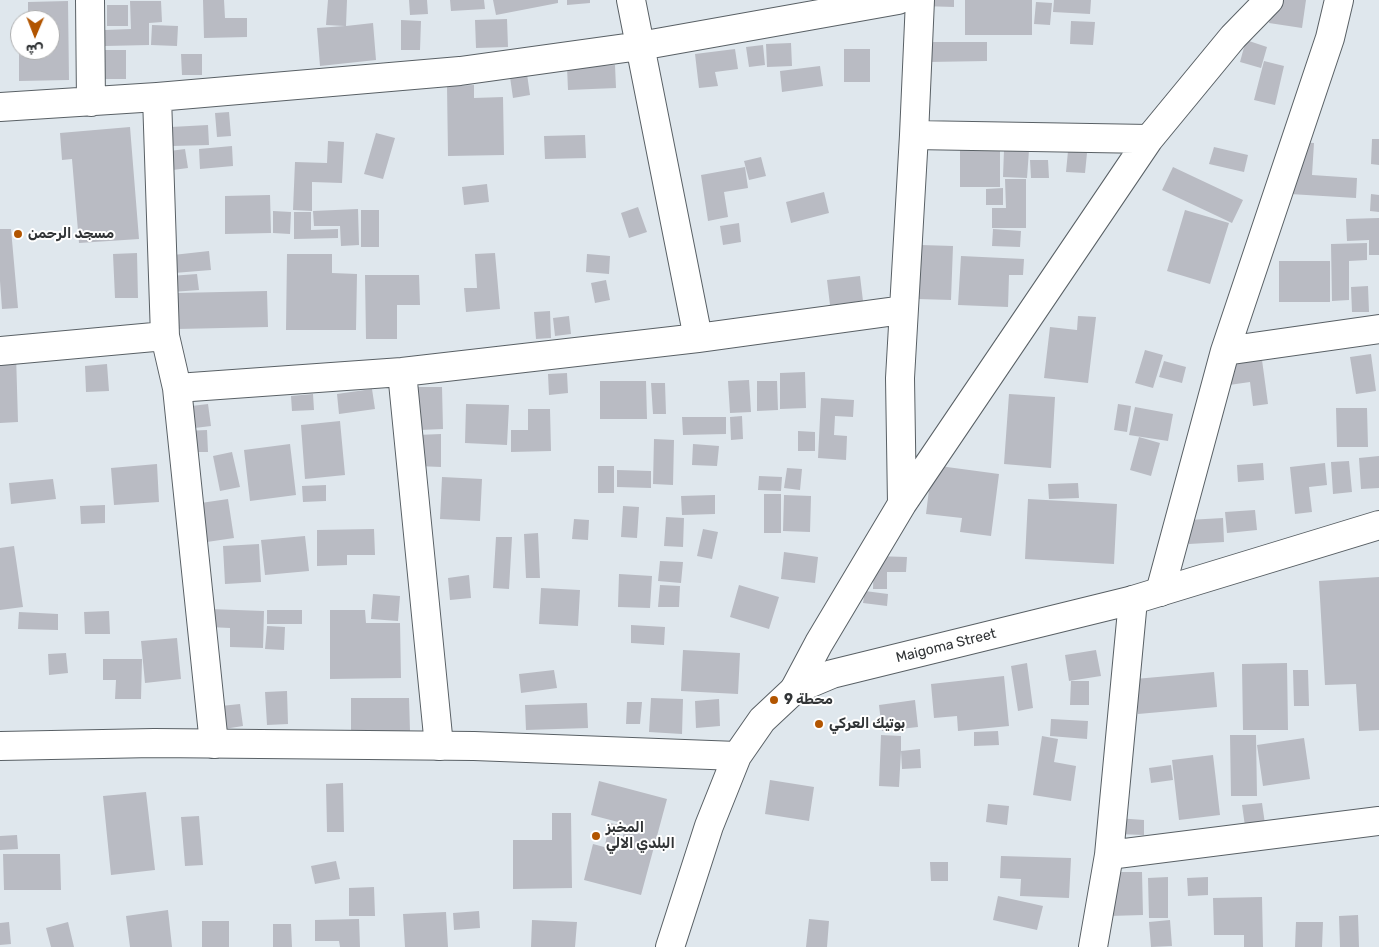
<!DOCTYPE html>
<html>
<head>
<meta charset="utf-8">
<style>
	body { margin:0 }
	#map { position:relative; width:1379px; height:947px; overflow:hidden; background:#dfe7ed; font-family:Rubik,Vazirmatn,sans-serif }
	canvas { display:block }
	.north { position:absolute; left:10px; top:10px; width:50px; height:50px; box-sizing:border-box; background:#fff; border:1px solid #adaeaf; border-radius:50%; rotate:181deg; font-size:14px; font-weight:700; line-height:20px; text-align:center; color:#313436 }
	.north::after { content:''; display:block; margin:auto; width:18px; height:22px; background:#b25500; clip-path:polygon(50% 0,100% 100%,50% 72%,0 100%) }
</style>
</head>
<body>
<div id="map">
<canvas width="1379" height="947"></canvas>
<div class="north">ش</div>
</div>
<script>
const context = document.querySelector('canvas').getContext('2d');
context.lineJoin = 'round';
function fill(path, color) { context.fillStyle = color; context.fill(path, 'evenodd'); }
const shape = rows => new Path2D(rows.map(r => 'M' + r).join(''));
function trace(path, color, width, dash) { context.strokeStyle = color; context.lineWidth = width; context.lineCap = dash ? 'butt' : 'round'; context.setLineDash(dash || []); context.stroke(path); }
function drawText(font, color, halo, rows, align = 'center') {
  context.font = font + ' Rubik,Vazirmatn,sans-serif'; context.lineWidth = 4; context.setLineDash([]); context.textBaseline = 'middle'; context.strokeStyle = halo; context.fillStyle = color; for (const [text, x, y, turn = 0] of rows) {
    context.save(); context.translate(x, y); context.rotate((+turn || 0) * Math.PI / 180); context.textAlign = isNaN(turn) ? turn : align; if (halo) context.strokeText(text, 0, 0); context.fillText(text, 0, 0); context.restore();
  }
}
fill(shape([
	[203,0,224,0,225,18,247,18,247,37,204,38],
	[328,0,347,0,346,26,373,23,376,60,320,66,317,28,345,26,326,25],
	[409,0,427,0,428,14,410,15],
	[450,0,484,0,485,9,451,11],
	[493,0,558,0,558,3,496,15],
	[567,0,590,0,590,3,567,5],
	[922,0,954,0,954,7,922,6],
	[965,0,1032,0,1032,35,965,35],
	[1054,0,1091,0,1090,14,1053,12],
	[1273,0,1306,0,1302,28,1269,23],
	[68,1,69,80,19,81,19,50,50,50,50,20,28,20,28,2],
	[130,1,161,1,162,22,149,23,149,45,105,46,105,30,131,29],
	[1036,2,1052,3,1050,25,1034,24],
	[107,5,128,5,128,26,107,26],
	[507,19,508,47,476,48,475,20],
	[401,20,421,21,420,50,401,50],
	[1071,21,1095,22,1093,45,1070,44],
	[152,25,178,26,177,46,151,45],
	[1246,40,1267,47,1261,68,1240,62],
	[928,42,987,42,987,61,928,62],
	[791,43,792,66,767,67,766,44],
	[763,45,765,65,749,67,746,47],
	[735,49,738,69,715,72,718,86,699,88,695,54],
	[844,49,870,49,870,82,844,82],
	[101,50,126,50,126,79,101,79],
	[181,54,202,54,202,75,182,75],
	[1264,61,1284,66,1275,105,1254,100],
	[615,65,616,88,568,90,567,67],
	[820,66,823,86,782,92,780,71],
	[527,74,530,95,513,98,510,77],
	[474,85,474,98,503,97,504,155,448,156,447,86],
	[229,112,231,136,217,137,215,113],
	[208,125,209,145,172,146,171,127],
	[130,127,139,239,79,243,72,159,62,160,60,133],
	[376,133,395,138,383,179,364,174],
	[585,135,586,158,545,159,544,136],
	[1372,139,1379,139,1379,165,1371,164],
	[328,141,344,142,342,183,312,182,312,211,293,210,295,162,327,163],
	[1293,142,1314,143,1312,175,1357,178,1356,198,1290,194],
	[232,146,233,166,200,169,199,149],
	[1214,147,1248,155,1244,172,1209,164],
	[185,149,188,168,165,171,162,152],
	[960,150,1000,150,1000,187,960,187],
	[1004,150,1029,150,1027,178,1003,177],
	[1068,151,1087,153,1085,173,1066,172],
	[761,157,766,176,749,180,744,161],
	[1030,160,1048,160,1049,178,1031,178],
	[745,167,748,188,724,192,728,217,708,221,701,175],
	[1173,167,1243,200,1232,223,1162,190],
	[1005,179,1026,179,1026,228,992,228,992,208,1006,208],
	[487,184,489,202,464,205,462,187],
	[1003,188,1003,205,986,205,986,189],
	[824,192,829,213,791,223,786,202],
	[1371,194,1379,195,1379,212,1370,211],
	[270,195,271,233,225,234,225,196],
	[638,207,647,232,629,238,621,213],
	[358,209,359,245,341,246,340,226,314,226,313,211],
	[361,210,379,210,379,247,361,247],
	[1185,210,1229,223,1210,284,1167,271],
	[273,211,291,212,290,234,273,233],
	[294,212,311,212,311,230,338,229,338,238,294,239],
	[1379,218,1379,255,1369,255,1369,240,1347,241,1346,219],
	[739,223,741,242,723,245,720,226],
	[0,229,11,229,18,308,2,309,0,281],
	[993,229,1021,231,1020,247,992,246],
	[1367,243,1367,260,1349,261,1349,300,1332,301,1331,244],
	[921,245,953,246,951,300,918,299],
	[209,251,211,270,174,273,173,255],
	[137,253,138,298,115,298,113,254],
	[495,253,500,309,466,312,464,288,477,288,475,254],
	[287,254,332,254,332,273,357,274,356,330,286,330],
	[587,254,610,256,609,274,586,272],
	[961,256,1024,259,1023,275,1009,275,1008,307,958,305],
	[1279,261,1330,261,1330,302,1279,302],
	[197,274,199,290,172,292,170,276],
	[365,275,419,275,420,305,397,305,397,339,366,339],
	[860,276,863,301,830,305,827,280],
	[606,280,610,300,595,303,591,283],
	[1368,286,1369,312,1352,312,1351,287],
	[267,291,268,327,177,329,176,293],
	[550,311,551,338,536,339,534,312],
	[569,316,571,334,555,336,553,318],
	[1078,316,1096,317,1088,383,1044,378,1050,327,1077,330],
	[1145,350,1163,355,1153,388,1135,383],
	[16,354,18,422,0,423,0,355],
	[1371,354,1376,391,1356,394,1350,357],
	[1262,360,1268,404,1253,406,1250,382,1222,386,1219,366],
	[1164,361,1186,367,1182,383,1159,377],
	[107,364,109,391,86,392,85,366],
	[805,372,806,408,780,409,780,373],
	[567,373,568,393,549,395,548,374],
	[749,380,751,412,730,413,728,381],
	[600,381,646,381,647,419,600,419],
	[757,381,777,381,778,410,757,411],
	[651,383,665,383,666,414,653,414],
	[417,387,442,387,443,429,419,430],
	[372,389,375,409,339,414,337,394],
	[313,394,314,410,292,411,291,396],
	[1009,394,1055,397,1051,468,1004,464],
	[821,398,854,400,853,417,835,416,834,435,847,436,846,460,818,458],
	[208,404,211,426,178,430,175,408],
	[466,404,509,405,507,445,465,443],
	[1118,404,1131,406,1127,432,1114,430],
	[1135,407,1173,414,1168,441,1129,435],
	[1336,408,1367,408,1368,447,1337,447],
	[528,409,550,409,551,451,511,452,511,430,528,430],
	[742,416,743,439,731,440,730,417],
	[682,417,726,417,726,434,683,435],
	[340,421,345,475,305,479,301,425],
	[207,430,208,452,186,452,185,431],
	[798,431,815,432,815,451,798,451],
	[441,434,441,467,417,466,417,435],
	[1139,437,1160,443,1151,476,1130,470],
	[654,439,674,440,673,485,653,484],
	[290,444,296,495,250,501,244,450],
	[693,444,719,446,717,466,692,465],
	[232,452,240,487,220,491,213,456],
	[1379,456,1379,488,1361,489,1359,458],
	[1349,461,1352,492,1333,494,1331,462],
	[1263,463,1264,480,1238,482,1237,465],
	[1325,463,1327,485,1309,487,1312,512,1295,514,1290,467],
	[157,464,159,502,114,505,111,468],
	[932,465,999,474,991,536,960,532,962,518,926,514],
	[598,466,614,466,614,493,598,493],
	[787,468,802,469,800,490,784,488],
	[617,470,651,471,651,488,617,487],
	[759,476,782,477,781,491,758,490],
	[442,477,482,479,480,521,440,519],
	[53,479,56,499,11,504,9,483],
	[1078,483,1079,498,1049,499,1048,484],
	[326,485,326,501,303,502,302,486],
	[764,494,781,494,781,533,764,533],
	[715,495,715,514,682,515,681,496],
	[784,495,811,496,810,532,783,531],
	[228,499,234,538,200,543,194,504],
	[1028,499,1117,504,1114,564,1025,559],
	[105,505,105,523,81,524,80,506],
	[623,506,639,507,637,538,621,537],
	[1255,510,1257,530,1227,533,1225,512],
	[666,517,684,518,683,547,664,546],
	[1223,518,1224,542,1189,544,1188,520],
	[574,519,589,520,588,540,572,539],
	[374,529,375,555,347,555,347,565,317,566,317,530],
	[703,529,718,532,712,559,697,556],
	[538,533,540,578,526,578,524,534],
	[305,536,309,571,265,575,261,540],
	[496,537,512,537,509,589,493,588],
	[259,544,261,582,225,584,223,546],
	[14,546,23,607,0,610,0,548],
	[784,552,818,557,815,583,781,579],
	[874,556,907,557,906,572,887,572,887,589,873,589],
	[660,561,683,562,681,583,658,581],
	[619,574,652,576,650,608,618,607],
	[469,575,471,598,450,600,448,578],
	[1379,577,1379,730,1359,731,1356,684,1325,685,1319,581],
	[660,585,680,586,679,607,658,607],
	[739,585,779,597,769,629,730,617],
	[541,588,580,590,578,626,539,624],
	[865,591,888,594,887,606,863,603],
	[373,594,400,596,398,621,371,619],
	[209,609,264,611,263,648,230,647,230,628,209,627],
	[267,610,302,610,302,624,267,624],
	[330,610,365,610,366,623,400,623,401,678,330,679],
	[109,611,110,634,85,634,84,612],
	[19,612,58,614,58,630,18,629],
	[631,625,665,627,664,645,631,643],
	[267,626,285,627,284,650,265,649],
	[177,638,181,679,145,683,141,641],
	[683,650,740,653,738,694,681,691],
	[1096,650,1101,676,1069,681,1065,655],
	[66,653,68,673,49,675,48,654],
	[103,659,142,659,141,699,115,699,116,680,103,680],
	[1027,663,1033,708,1018,711,1011,666],
	[1287,663,1288,730,1243,730,1242,664],
	[554,670,557,688,521,693,519,674],
	[1293,670,1308,670,1309,706,1294,706],
	[1214,672,1217,707,1138,714,1135,679],
	[1004,676,1009,726,958,731,957,716,934,718,931,684],
	[1071,681,1089,681,1089,705,1070,705],
	[287,691,288,724,267,725,265,692],
	[351,698,409,698,410,731,351,732],
	[651,698,683,699,682,734,649,732],
	[719,699,720,726,696,728,695,701],
	[915,700,918,727,882,731,879,705],
	[627,702,642,702,640,724,626,724],
	[587,703,588,728,526,730,525,705],
	[240,704,243,726,224,729,221,706],
	[1051,719,1088,721,1087,739,1050,736],
	[998,731,999,745,974,746,974,732],
	[881,735,901,736,901,751,920,749,921,768,902,769,901,751,899,787,879,786],
	[1230,735,1256,735,1257,796,1231,796],
	[1042,736,1058,739,1054,762,1076,766,1071,801,1033,795],
	[1304,738,1310,779,1263,786,1257,745],
	[1213,755,1220,815,1179,820,1172,760],
	[1171,765,1173,780,1151,783,1149,768],
	[770,780,814,787,809,821,765,814],
	[599,781,667,799,641,895,584,880,593,844,619,851,626,824,591,815],
	[343,783,344,832,327,832,326,784],
	[146,792,155,870,111,875,103,796],
	[1262,803,1265,824,1245,826,1242,805],
	[988,804,1009,806,1007,825,986,822],
	[552,813,571,813,572,888,513,889,513,840,552,840],
	[199,816,203,865,185,866,181,817],
	[1117,818,1144,820,1144,835,1116,834],
	[609,823,621,825,618,848,605,846],
	[17,835,18,849,0,850,0,836],
	[3,854,60,854,61,890,4,890],
	[1001,856,1071,858,1069,898,1020,896,1021,879,1000,878],
	[336,861,340,879,315,884,311,866],
	[930,862,948,862,948,881,931,881],
	[1108,872,1142,872,1143,915,1109,916],
	[1168,877,1168,918,1149,918,1148,878],
	[1208,877,1208,895,1188,896,1187,878],
	[374,887,375,916,349,916,349,888],
	[998,896,1043,906,1037,930,993,920],
	[1262,897,1263,947,1244,947,1244,935,1214,935,1213,898],
	[168,910,172,947,130,947,126,916],
	[479,911,480,928,454,930,453,913],
	[446,912,448,947,405,947,403,914],
	[1358,915,1359,947,1340,947,1339,916],
	[359,919,360,947,340,947,339,941,315,941,315,920],
	[809,919,829,921,827,947,806,947],
	[532,920,577,922,575,947,531,947],
	[1170,920,1172,946,1151,947,1149,922],
	[202,921,229,921,229,947,202,947],
	[9,922,11,944,0,945,0,923],
	[68,922,74,947,51,947,46,928],
	[1296,922,1323,922,1322,947,1295,947],
	[273,924,291,924,292,947,273,947]
]), '#b9bbc3');
const minor = shape([
	[90,0,91,102],
	[631,0,698,338],
	[157,97,165,336,177,388,214,744],
	[0,107,157,97,460,71,640,46,898,0],
	[914,135,1149,139],
	[0,351,165,336],
	[1225,351,1379,329],
	[402,372,439,746],
	[177,388,402,372,698,338,903,310],
	[902,504,1149,139,1233,37,1269,0],
	[1160,592,1225,351,1330,38,1339,0],
	[794,690,819,643,902,504,900,378,914,135,920,0],
	[1109,855,1379,821],
	[1093,947,1109,855,1133,600]
]);
const tertiary = shape([
	[0,746,154,743,474,746,737,756],
	[670,947,709,826,737,756,762,720,794,690,832,674,1133,600,1379,525]
]);
trace(minor, '#596065', 30);
trace(tertiary, '#596065', 30);
trace(minor, '#fff', 28);
trace(tertiary, '#fff', 28);
for (const [x, y, r, color] of [
	[18,234,5,"#b25500"],
	[774,700,5,"#b25500"],
	[819,724,5,"#b25500"],
	[596,836,5,"#b25500"]
]) { const dot = new Path2D(); dot.arc(x, y, r, 0, 2 * Math.PI); context.fillStyle = color; context.fill(dot); trace(dot, '#fff', 2); }
drawText('bold 14px', '#313436', '#fff', [
	["مسجد الرحمن",28,234],
	["محطة 9",784,700],
	["بوتيك العركي",829,724],
	["المخبز",606,828],
	["البلدي الالي",606,844]
], 'left');
drawText('14px', '#313436', '#fff', [
	["Maigoma Street",946,646,-14]
]);
</script>
</body>
</html>
